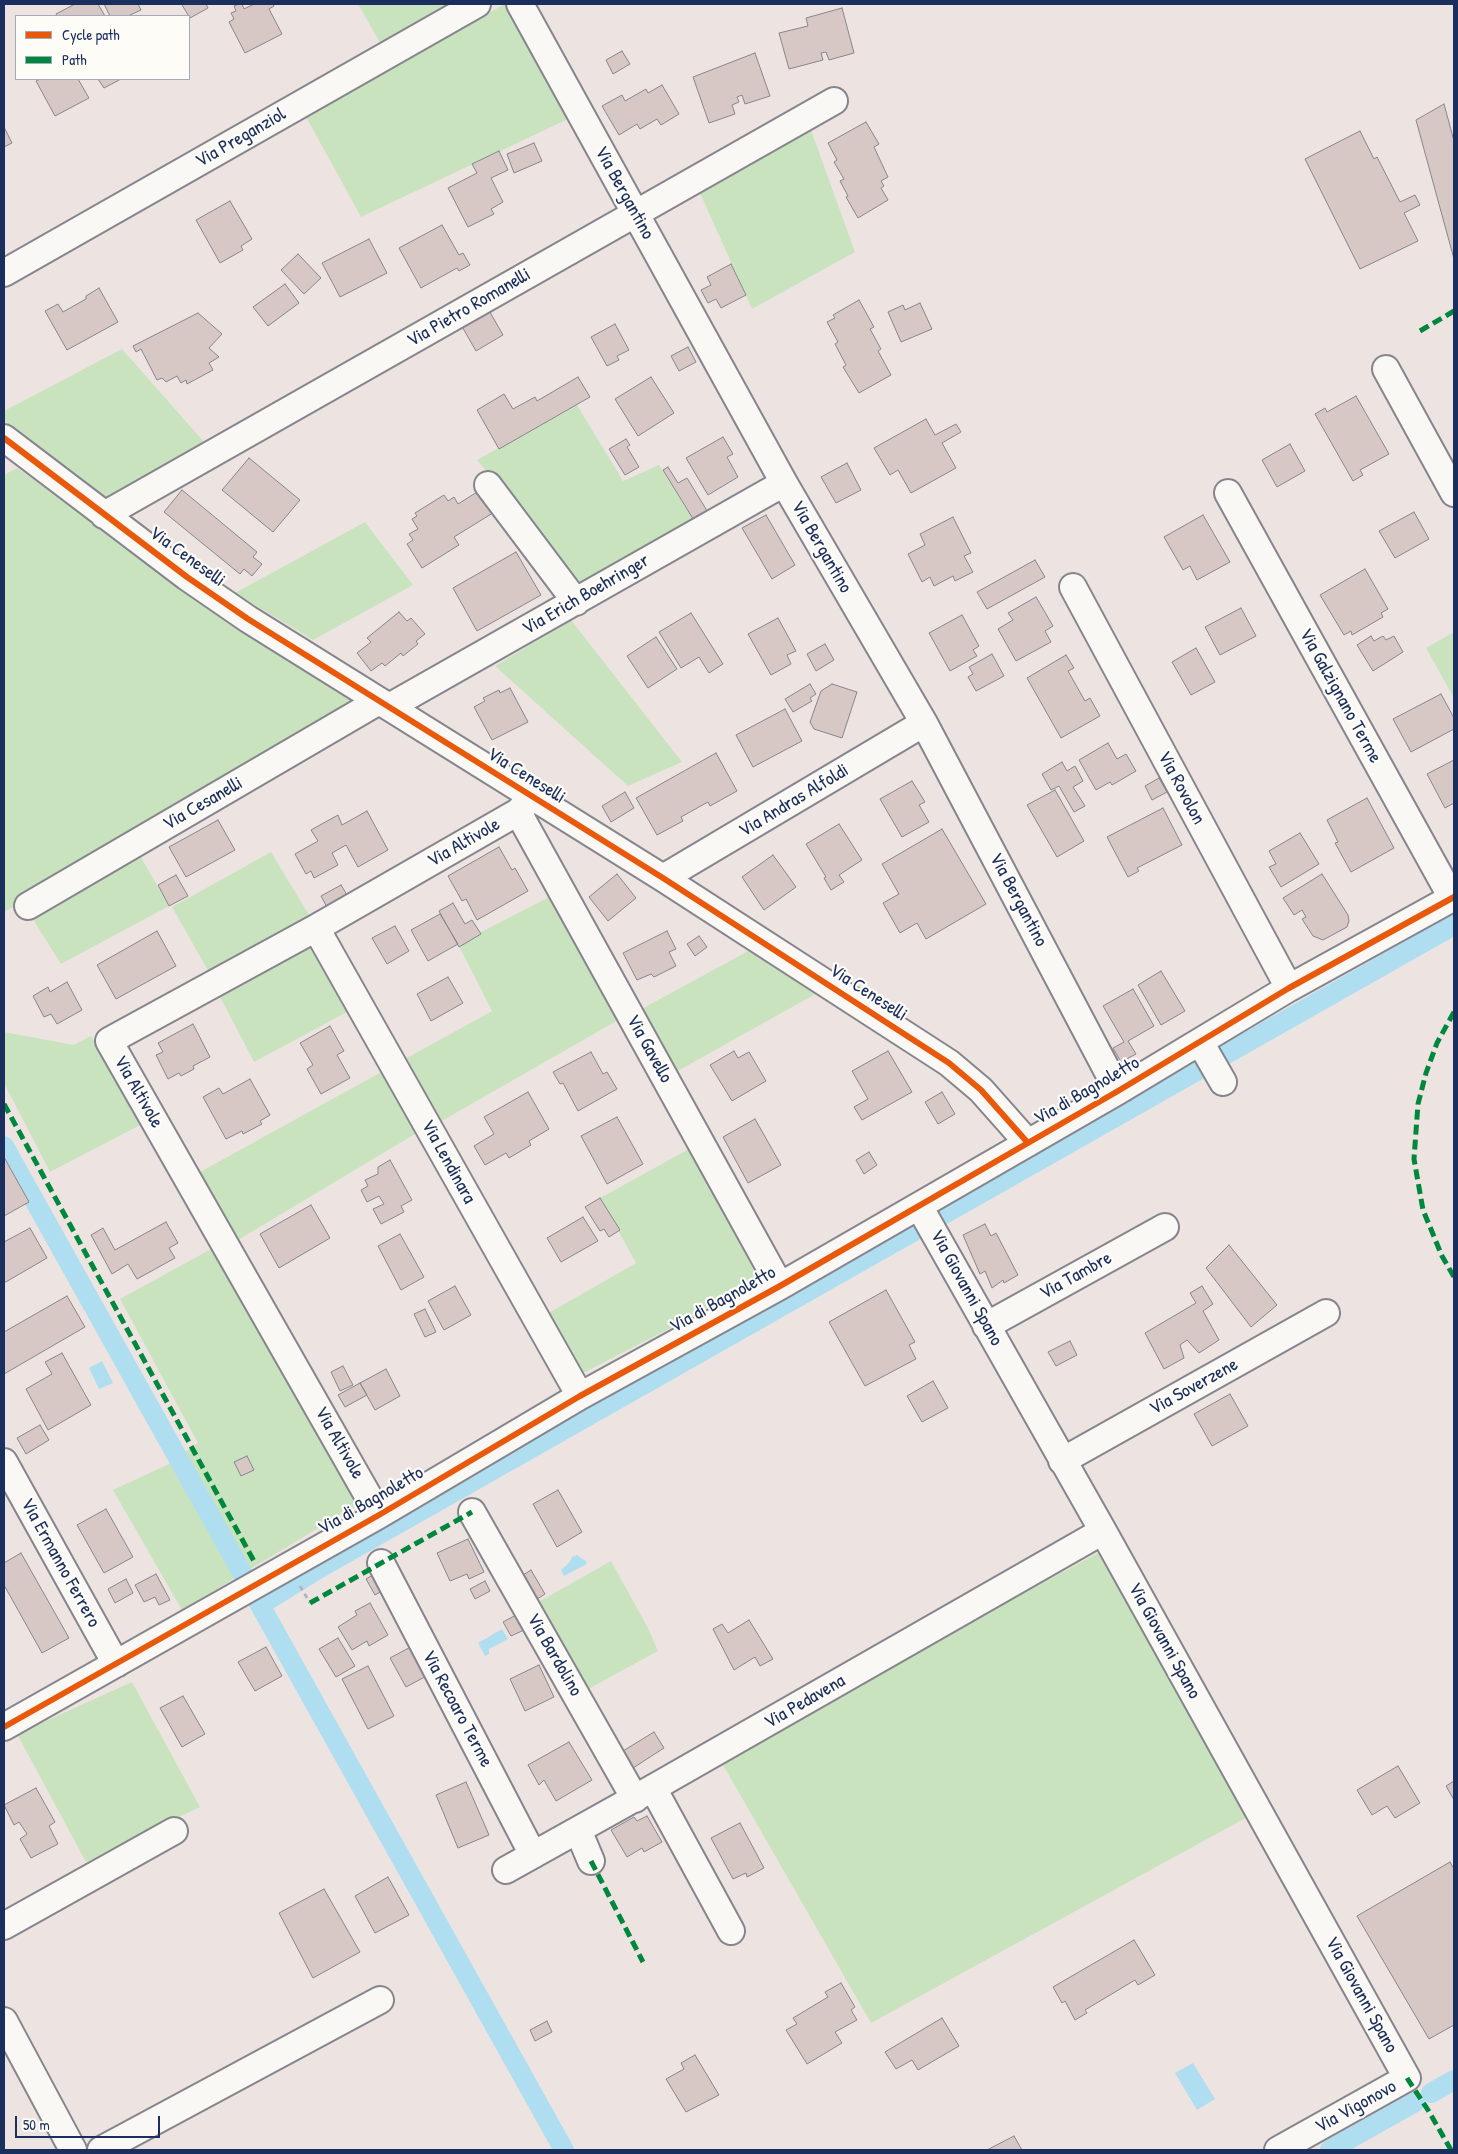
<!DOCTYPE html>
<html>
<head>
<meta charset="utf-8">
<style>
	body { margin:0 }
	#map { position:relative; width:1458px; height:2154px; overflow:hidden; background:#ede4e1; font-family:"Patrick Hand",sans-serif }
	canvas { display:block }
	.frame { position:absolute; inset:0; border:5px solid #1b2f5e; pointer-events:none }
	.legend { position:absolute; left:15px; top:15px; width:175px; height:65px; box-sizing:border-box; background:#fdfcf7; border:1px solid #a3aaba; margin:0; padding:6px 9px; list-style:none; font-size:15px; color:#1b2f5e }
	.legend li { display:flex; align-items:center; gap:10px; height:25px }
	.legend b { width:25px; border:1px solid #a3aaba }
	.scale { position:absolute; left:15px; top:2116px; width:145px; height:22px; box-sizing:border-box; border:2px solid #1b2f5e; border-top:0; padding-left:6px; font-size:15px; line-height:18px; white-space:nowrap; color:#1b2f5e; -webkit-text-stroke:4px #fdfcf7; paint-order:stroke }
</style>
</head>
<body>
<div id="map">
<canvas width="1458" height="2154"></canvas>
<div class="frame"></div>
<ul class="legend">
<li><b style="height:6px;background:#e8590c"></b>Cycle path</li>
<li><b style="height:6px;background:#00873e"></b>Path</li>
</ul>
<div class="scale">50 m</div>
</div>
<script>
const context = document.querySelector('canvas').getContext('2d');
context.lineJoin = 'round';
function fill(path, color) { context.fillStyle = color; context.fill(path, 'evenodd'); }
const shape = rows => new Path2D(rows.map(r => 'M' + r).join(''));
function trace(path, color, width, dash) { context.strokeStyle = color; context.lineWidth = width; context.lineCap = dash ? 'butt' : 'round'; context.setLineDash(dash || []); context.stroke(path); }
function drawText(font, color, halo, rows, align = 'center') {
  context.font = font + ' "Patrick Hand",sans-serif'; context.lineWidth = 4.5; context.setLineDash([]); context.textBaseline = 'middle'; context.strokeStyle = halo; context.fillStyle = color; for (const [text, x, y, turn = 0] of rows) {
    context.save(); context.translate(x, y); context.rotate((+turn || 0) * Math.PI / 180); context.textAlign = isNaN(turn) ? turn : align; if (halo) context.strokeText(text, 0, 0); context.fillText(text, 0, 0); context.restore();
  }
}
fill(shape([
	[358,4,464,4,383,48],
	[505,4,568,119,361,217,305,115],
	[811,130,855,252,752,309,700,193],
	[122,349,205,443,106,500,4,421,4,411],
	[577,405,623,481,659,465,695,522,580,582,477,460],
	[17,468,359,700,127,833,169,906,61,964,22,902,4,912,4,475],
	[365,522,413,585,313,640,235,593],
	[571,620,682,762,628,786,495,666],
	[1454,632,1454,698,1426,648],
	[271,852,312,920,210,974,172,907],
	[551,896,620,1019,440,1122,415,1134,238,1240,200,1172,492,1011,458,944],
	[307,942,347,1012,254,1062,218,993],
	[752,949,819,992,676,1072,636,1012],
	[4,1032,74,1045,91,1036,144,1123,50,1172,4,1083],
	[689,1149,760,1282,583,1373,547,1314,636,1263,600,1198],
	[213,1248,360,1503,182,1610,113,1490,169,1464,198,1443,120,1299],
	[1098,1553,1251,1815,871,2023,719,1758],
	[611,1561,648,1628,658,1651,581,1693,533,1605],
	[132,1682,200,1807,86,1862,17,1734]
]), '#cae3bf');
fill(shape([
	[102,1361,113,1383,99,1389,89,1368],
	[577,1555,587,1562,585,1565,564,1576,561,1570,569,1563,572,1557],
	[502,1629,508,1639,489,1649,489,1654,485,1656,478,1643],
	[1193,2063,1215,2099,1197,2110,1175,2073]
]), '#b0def1');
trace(shape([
	[4,1146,564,2150],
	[260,1605,318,1569,1454,925],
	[1431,2093,1454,2080],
	[1330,2150,1415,2102]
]), '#b0def1', 20);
const building = shape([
	[75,4,98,4,105,16,57,16,56,14,75,4],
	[104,4,138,4,141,10,128,16,110,16,104,4],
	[184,4,206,4,208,8,190,18,182,5,184,4],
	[239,4,242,4,244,9,254,4,273,4,274,6,269,9,282,34,245,53,229,22,234,19,231,13,236,11,234,6,239,4],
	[842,8,854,53,829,60,826,52,821,53,823,60,789,69,779,33,808,26,806,18,842,8],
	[622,51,630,64,613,74,606,60,622,51],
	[755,53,770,96,745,104,742,95,737,97,739,102,732,105,735,114,709,123,693,77,755,53],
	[40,79,78,79,89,98,55,116,36,81,40,79],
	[98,79,121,79,104,88,98,79],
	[662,85,679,114,661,125,657,119,640,129,637,124,619,135,602,106,622,95,625,101,646,89,648,93,662,85],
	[1444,104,1454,141,1454,259,1416,120,1444,104],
	[866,122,879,144,874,147,888,177,881,181,884,186,881,188,888,200,858,218,846,197,848,196,840,181,844,179,834,162,837,160,828,143,866,122],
	[4,127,12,143,4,147,4,127],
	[1360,131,1374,159,1377,157,1400,202,1415,195,1420,205,1404,213,1418,241,1360,269,1305,159,1360,131],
	[534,143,542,161,514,173,507,154,534,143],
	[499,151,508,170,491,178,503,202,491,209,494,214,468,227,448,188,477,173,472,164,499,151],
	[230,201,252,239,241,246,243,250,220,263,196,220,230,201],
	[442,225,459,255,463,253,470,265,459,271,457,268,421,288,399,248,442,225],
	[369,239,387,273,340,297,322,263,369,239],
	[298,254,321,278,304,294,281,270,298,254],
	[731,264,746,295,721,308,716,299,708,303,701,290,711,285,707,277,731,264],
	[285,284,299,303,268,326,253,307,285,284],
	[99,288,118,322,67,350,45,311,58,304,63,312,86,299,86,296,99,288],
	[859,300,874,327,870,329,881,349,878,351,891,375,859,393,843,367,846,365,835,344,838,342,827,322,835,318,833,315,859,300],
	[920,303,932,329,901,342,888,312,903,305,905,310,920,303],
	[487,307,503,335,476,351,460,323,487,307],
	[198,313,222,334,209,348,219,357,209,363,213,370,187,384,186,380,181,383,177,376,166,382,162,378,157,380,141,349,136,352,133,346,198,313],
	[615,324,629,350,617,356,619,360,607,366,591,337,615,324],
	[688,347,696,362,679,371,671,356,688,347],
	[578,377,590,397,499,449,477,410,504,394,513,409,535,397,537,401,578,377],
	[651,377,674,413,638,436,615,399,651,377],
	[1356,396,1389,454,1360,470,1363,475,1353,481,1315,414,1325,408,1327,412,1356,396],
	[926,419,935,435,956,424,961,432,942,443,956,468,911,493,898,470,890,475,874,448,926,419],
	[723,437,733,454,727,457,738,477,708,495,686,458,723,437],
	[626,439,630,445,627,447,639,467,625,475,609,449,626,439],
	[1290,444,1305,471,1277,487,1262,460,1290,444],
	[249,458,300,500,273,532,222,490,249,458],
	[847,463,861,490,836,503,821,477,847,463],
	[668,467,678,483,687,478,709,514,695,522,663,470,668,467],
	[482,489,496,511,454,537,459,545,422,568,407,544,413,540,409,534,418,529,412,519,417,516,415,513,444,495,448,501,454,497,458,504,482,489],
	[182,490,257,552,253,557,262,564,252,576,244,569,240,574,164,512,182,490],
	[1414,512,1429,539,1395,558,1379,531,1414,512],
	[766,515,795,565,772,579,742,528,766,515],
	[1203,515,1230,562,1197,580,1190,566,1183,570,1164,537,1203,515],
	[953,517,971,553,964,556,973,572,955,581,953,576,934,586,930,577,922,582,908,554,925,545,920,534,953,517],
	[516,552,541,595,477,631,453,588,516,552],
	[1035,560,1045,577,987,609,977,592,1035,560],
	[1365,569,1388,609,1381,613,1383,617,1352,635,1351,631,1344,635,1320,595,1365,569],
	[1036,597,1053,626,1045,631,1051,642,1016,661,998,629,1013,620,1008,613,1036,597],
	[1241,608,1256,636,1220,655,1205,627,1241,608],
	[399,612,407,621,411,618,425,634,416,641,418,644,403,656,401,653,385,666,382,663,371,671,357,653,371,642,367,638,399,612],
	[691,613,723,664,709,673,699,657,681,668,659,632,691,613],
	[962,615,979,646,973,650,977,656,950,671,929,633,962,615],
	[778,618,796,651,787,655,791,664,771,675,748,634,778,618],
	[1371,636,1374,641,1383,636,1386,640,1394,636,1403,652,1373,671,1357,645,1371,636],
	[656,637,677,669,648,688,627,656,656,637],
	[825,644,834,660,816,671,807,654,825,644],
	[1196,648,1215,682,1191,695,1172,662,1196,648],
	[992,654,1004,676,976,691,968,677,973,674,969,667,992,654],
	[1066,655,1074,668,1068,671,1085,701,1090,698,1100,716,1061,738,1027,678,1066,655],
	[810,684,816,694,810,698,812,701,793,712,785,699,810,684],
	[832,684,857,692,842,738,814,729,810,722,821,691,832,684],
	[510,688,528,722,492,740,474,707,485,701,483,698,499,690,500,693,510,688],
	[1441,694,1454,718,1454,729,1411,752,1393,719,1441,694],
	[785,709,802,741,753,767,736,735,785,709],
	[1108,743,1117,759,1126,754,1136,771,1112,785,1110,782,1096,790,1079,760,1108,743],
	[716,753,737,791,710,806,708,802,681,817,683,821,657,835,636,798,716,753],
	[1454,760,1454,803,1445,808,1427,774,1454,760],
	[1062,762,1067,771,1075,766,1083,781,1073,787,1085,806,1074,812,1059,786,1051,790,1042,774,1062,762],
	[1159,778,1167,792,1152,800,1145,786,1159,778],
	[912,781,925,802,919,805,929,822,902,837,880,799,912,781],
	[1055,790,1084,841,1057,857,1027,805,1055,790],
	[625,792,634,808,611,822,602,806,625,792],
	[1367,798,1394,848,1351,872,1335,843,1338,842,1327,820,1367,798],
	[1163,808,1182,845,1137,868,1139,871,1128,877,1107,837,1163,808],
	[367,811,388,850,358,867,346,845,332,853,338,865,314,878,311,871,306,874,295,854,318,841,311,830,338,815,342,825,367,811],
	[218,820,235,850,186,877,169,847,218,820],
	[839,824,862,860,839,875,844,882,831,890,824,878,826,877,806,844,839,824],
	[942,829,986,904,926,939,917,923,900,933,883,903,899,894,882,864,942,829],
	[1300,833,1319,864,1281,887,1269,867,1276,864,1269,851,1300,833],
	[499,847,512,870,515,868,528,891,477,920,466,899,462,901,448,876,499,847],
	[773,855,796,887,764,910,742,877,773,855],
	[617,874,636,898,608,921,589,897,617,874],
	[1322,874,1348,915,1349,921,1347,927,1323,940,1313,936,1302,919,1306,917,1302,910,1294,915,1283,898,1322,874],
	[176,875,188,896,169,906,158,885,176,875],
	[341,885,347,895,327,907,321,896,341,885],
	[453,903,465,924,472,920,481,934,459,947,439,911,453,903],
	[440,914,458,944,428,961,411,930,440,914],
	[395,926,409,951,387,964,372,938,395,926],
	[157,931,176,966,116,999,97,965,157,931],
	[667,931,676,949,669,952,676,966,654,977,651,974,637,980,623,953,667,931],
	[699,936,707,947,695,956,687,944,699,936],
	[1161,971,1185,1011,1161,1025,1138,985,1161,971],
	[448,977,463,1003,431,1021,417,994,448,977],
	[67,982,82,1010,57,1024,51,1014,44,1017,33,996,48,987,50,992,67,982],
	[1133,989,1154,1026,1128,1041,1136,1054,1121,1062,1113,1048,1124,1042,1103,1006,1133,989],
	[193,1024,210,1057,193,1066,194,1069,181,1076,179,1073,168,1079,156,1055,163,1052,158,1043,193,1024],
	[330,1026,344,1051,337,1055,350,1078,321,1094,307,1069,313,1065,300,1043,330,1026],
	[734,1051,738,1058,749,1052,766,1081,732,1101,710,1065,734,1051],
	[888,1051,912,1092,862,1120,854,1107,868,1099,852,1071,888,1051],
	[591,1052,603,1074,607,1072,617,1089,578,1111,563,1083,560,1084,553,1072,591,1052],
	[250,1079,270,1115,260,1121,262,1124,243,1134,242,1131,226,1139,203,1097,219,1088,223,1094,250,1079],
	[528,1092,549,1129,529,1141,531,1145,509,1158,506,1153,485,1165,474,1146,494,1134,484,1117,528,1092],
	[942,1092,955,1114,938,1124,925,1102,942,1092],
	[617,1117,643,1164,607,1184,581,1136,617,1117],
	[755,1119,781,1165,748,1183,723,1137,755,1119],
	[869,1152,877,1165,864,1174,856,1160,869,1152],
	[4,1157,29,1202,4,1216,4,1157],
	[390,1160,412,1200,401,1206,404,1212,381,1224,373,1209,384,1204,379,1196,367,1202,361,1190,368,1186,365,1180,378,1174,378,1167,390,1160],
	[600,1198,620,1230,609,1237,604,1229,600,1231,585,1207,600,1198],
	[311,1205,330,1238,279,1268,260,1234,311,1205],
	[583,1217,598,1241,561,1262,547,1238,583,1217],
	[166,1222,178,1243,169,1248,175,1258,137,1279,128,1264,112,1274,91,1235,103,1228,115,1250,166,1222],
	[985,1224,991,1236,996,1233,1018,1275,1004,1283,1003,1280,992,1288,985,1271,980,1274,963,1235,985,1224],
	[30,1228,47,1258,4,1283,4,1242,30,1228],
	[400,1234,424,1277,401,1290,378,1246,400,1234],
	[1229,1245,1277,1305,1251,1327,1206,1268,1229,1245],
	[455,1286,471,1315,444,1330,428,1301,455,1286],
	[1202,1286,1213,1304,1203,1311,1219,1340,1199,1353,1187,1340,1180,1345,1184,1358,1164,1369,1145,1333,1196,1303,1190,1293,1202,1286],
	[886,1290,915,1342,909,1345,916,1359,865,1386,829,1322,886,1290],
	[67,1296,85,1327,4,1374,4,1332,67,1296],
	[425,1309,436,1332,425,1337,414,1314,425,1309],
	[1070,1341,1077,1355,1056,1366,1048,1352,1070,1341],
	[62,1353,91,1405,48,1430,26,1389,52,1374,45,1362,62,1353],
	[343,1366,353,1385,340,1391,331,1372,343,1366],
	[386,1369,400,1396,375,1410,360,1383,386,1369],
	[933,1381,948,1408,922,1422,907,1396,933,1381],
	[360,1383,367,1395,345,1407,338,1395,360,1383],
	[1230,1394,1248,1426,1212,1446,1194,1414,1230,1394],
	[40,1425,49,1440,26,1454,17,1438,40,1425],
	[247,1456,254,1470,241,1476,234,1462,247,1456],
	[558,1490,582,1532,557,1547,533,1504,558,1490],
	[106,1509,133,1557,104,1573,77,1525,106,1509],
	[468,1539,484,1572,469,1579,467,1574,450,1581,437,1553,468,1539],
	[21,1553,69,1638,42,1653,4,1585,4,1563,21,1553],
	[531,1570,545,1594,534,1601,520,1577,531,1570],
	[378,1572,387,1588,375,1595,366,1579,378,1572],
	[156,1574,170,1600,159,1605,155,1597,144,1602,135,1585,156,1574],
	[126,1579,133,1593,115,1603,108,1589,126,1579],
	[485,1581,490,1591,475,1599,470,1589,485,1581],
	[370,1603,388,1635,369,1646,367,1641,352,1650,338,1627,357,1615,355,1611,370,1603],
	[516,1615,524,1630,511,1636,503,1622,516,1615],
	[749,1620,773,1659,760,1666,755,1657,734,1670,713,1629,722,1624,728,1633,749,1620],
	[338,1638,355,1666,336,1677,319,1649,338,1638],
	[418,1643,434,1672,406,1687,390,1658,418,1643],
	[266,1647,282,1676,255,1691,238,1662,266,1647],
	[539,1665,554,1697,525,1711,510,1679,539,1665],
	[368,1666,394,1716,368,1729,342,1679,368,1666],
	[183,1696,205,1734,182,1747,160,1708,183,1696],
	[654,1732,664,1748,633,1768,623,1751,654,1732],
	[569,1742,592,1780,556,1801,544,1780,539,1785,528,1765,569,1742],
	[1398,1766,1420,1803,1395,1818,1387,1806,1372,1815,1357,1790,1398,1766],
	[1454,1781,1454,1800,1446,1786,1454,1781],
	[466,1782,489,1835,458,1848,436,1795,466,1782],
	[36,1788,55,1822,49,1826,58,1844,31,1858,20,1839,27,1834,19,1822,14,1825,4,1805,36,1788],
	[647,1816,662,1842,644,1852,642,1848,627,1857,611,1830,634,1817,637,1821,647,1816],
	[740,1823,764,1868,747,1877,746,1873,733,1879,711,1838,740,1823],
	[1450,1862,1454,1869,1454,2025,1429,2039,1357,1916,1450,1862],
	[388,1877,409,1915,375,1933,355,1896,388,1877],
	[324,1889,360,1952,313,1978,279,1913,324,1889],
	[1134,1940,1155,1975,1138,1985,1135,1980,1085,2010,1087,2013,1075,2020,1065,2001,1062,2003,1053,1987,1134,1940],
	[841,1983,855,2007,851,2010,857,2020,835,2032,842,2043,807,2064,786,2030,797,2024,793,2018,828,1997,825,1992,841,1983],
	[942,2018,959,2046,918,2070,912,2060,896,2069,885,2052,942,2018],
	[547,2021,552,2032,535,2041,530,2030,547,2021],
	[695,2055,719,2095,686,2112,666,2079,684,2069,681,2063,695,2055],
	[1014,2136,1022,2150,987,2150,1014,2136]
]);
fill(building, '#d8c8c5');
trace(building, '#86858d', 1);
const minor = shape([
	[520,4,784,483,924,723,1118,1091],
	[4,273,477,4],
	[1386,369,1454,493],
	[4,438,187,577,248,619,663,878,949,1063,981,1090,1028,1143],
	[488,485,576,602],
	[1228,493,1452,898],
	[104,515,834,101],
	[1073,587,1289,988],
	[389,707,784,483],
	[518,812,780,1286],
	[663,878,924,723],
	[28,906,379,701],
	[316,928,580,1396],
	[1200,1042,1223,1082],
	[919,1206,1103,1531,1407,2078,1278,2150],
	[986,1326,1165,1227],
	[1062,1461,1326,1313],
	[4,1462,116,1664],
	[472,1512,635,1799],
	[379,1515,109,1041,316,928,518,812,532,797],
	[381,1563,533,1855],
	[4,1727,379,1515,580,1396,780,1286,1118,1091,1289,988,1454,897],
	[653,1788,731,1931],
	[578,1830,591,1861],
	[506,1870,653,1788,1103,1531],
	[4,1926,174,1831],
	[4,2021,73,2150],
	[101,2150,380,2000]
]);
trace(minor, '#86858d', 30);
trace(shape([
	[300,1586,310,1603]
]), '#b4b5ba', 3, [5, 4]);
trace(minor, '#f9f8f5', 26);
trace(shape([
	[1420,331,1454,311],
	[1454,1012,1437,1043,1426,1073,1418,1104,1414,1159,1423,1210,1442,1256,1454,1277],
	[4,1104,255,1563],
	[310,1603,472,1512],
	[591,1861,643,1962],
	[1407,2078,1428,2110,1451,2150]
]), '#00873e', 5, [10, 5]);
trace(shape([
	[4,438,187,577,248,619,663,878,949,1063,981,1090,1028,1143],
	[4,1727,379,1515,580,1396,780,1286,1118,1091,1289,988,1454,897]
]), '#e8590c', 6);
drawText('19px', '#1b2f5e', '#fdfcf7', [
	["Via Preganziol",241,138,-30],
	["Via Bergantino",624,193,61],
	["Via Pietro Romanelli",469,308,-30],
	["Via Bergantino",821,547,60],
	["Via Ceneselli",187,557,36],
	["Via Erich Boehringer",586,595,-30],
	["Via Galzignano Terme",1340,696,61],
	["Via Ceneselli",526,776,32],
	["Via Rovolon",1181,788,62],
	["Via Andras Alfoldi",794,801,-31],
	["Via Cesanelli",203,804,-30],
	["Via Altivole",464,843,-30],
	["Via Bergantino",1018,900,62],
	["Via Ceneselli",868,993,33],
	["Via Gavello",649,1049,61],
	["Via di Bagnoletto",1087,1091,-30],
	["Via Altivole",138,1092,60],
	["Via Lendinara",448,1162,61],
	["Via Tambre",1076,1276,-29],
	["Via Giovanni Spano",966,1288,61],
	["Via di Bagnoletto",723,1300,-29],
	["Via Soverzene",1194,1387,-29],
	["Via Altivole",339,1443,60],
	["Via di Bagnoletto",371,1501,-30],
	["Via Ermanno Ferrero",60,1563,61],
	["Via Giovanni Spano",1164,1641,61],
	["Via Bardolino",554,1655,60],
	["Via Pedavena",805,1702,-30],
	["Via Recoaro Terme",457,1709,62],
	["Via Giovanni Spano",1361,1995,61],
	["Via Vigonovo",1356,2107,-29]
]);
</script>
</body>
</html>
